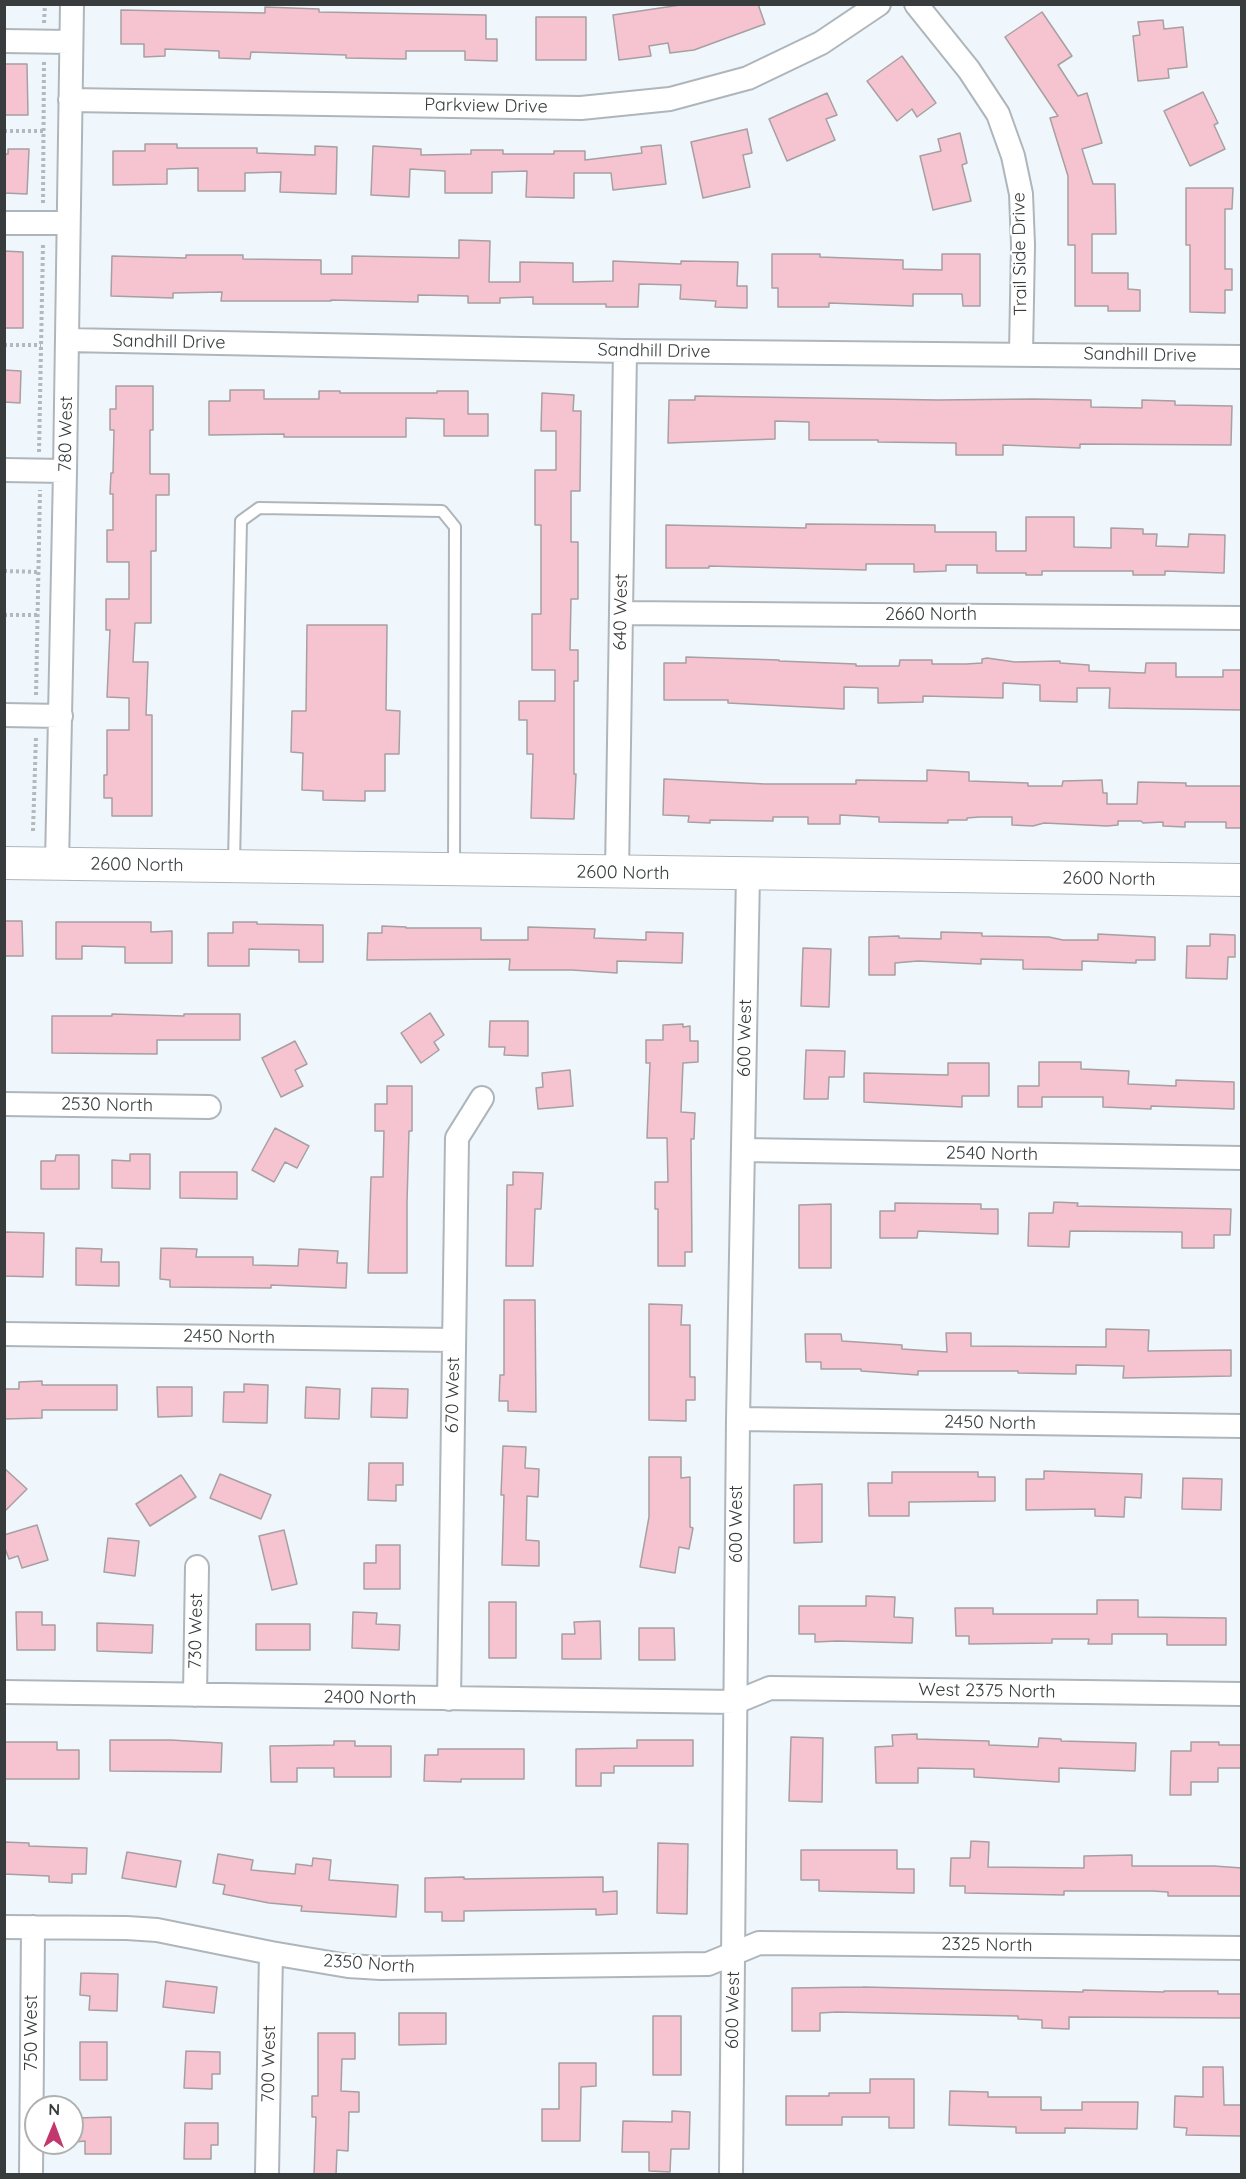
<!DOCTYPE html>
<html>
<head>
<meta charset="utf-8">
<style>
	body { margin:0 }
	#map { position:relative; width:1246px; height:2179px; overflow:hidden; background:#eff7fc; font-family:Quicksand,sans-serif }
	canvas { display:block }
	.frame { position:absolute; inset:0; border:6px solid #383c3d; pointer-events:none }
	.north { position:absolute; left:24px; top:2095px; width:60px; height:60px; box-sizing:border-box; background:#fff; border:2px solid #afb1b1; border-radius:50%; rotate:1deg; font-size:16px; font-weight:700; line-height:24px; text-align:center; color:#383c3d }
	.north::after { content:''; display:block; margin:auto; width:21px; height:27px; background:#c2376d; clip-path:polygon(50% 0,100% 100%,50% 72%,0 100%) }
</style>
</head>
<body>
<div id="map">
<canvas width="1246" height="2179"></canvas>
<div class="frame"></div>
<div class="north">N</div>
</div>
<script>
const context = document.querySelector('canvas').getContext('2d');
context.lineJoin = 'round';
function fill(path, color) { context.fillStyle = color; context.fill(path, 'evenodd'); }
const shape = rows => new Path2D(rows.map(r => 'M' + r).join(''));
function trace(path, color, width, dash) { context.strokeStyle = color; context.lineWidth = width; context.lineCap = dash ? 'butt' : 'round'; context.setLineDash(dash || []); context.stroke(path); }
function drawText(font, color, halo, rows, align = 'center') {
  context.font = font + ' Quicksand,sans-serif'; context.lineWidth = 4.5; context.setLineDash([]); context.textBaseline = 'middle'; context.strokeStyle = halo; context.fillStyle = color; for (const [text, x, y, turn = 0] of rows) {
    context.save(); context.translate(x, y); context.rotate((+turn || 0) * Math.PI / 180); context.textAlign = isNaN(turn) ? turn : align; if (halo) context.strokeText(text, 0, 0); context.fillText(text, 0, 0); context.restore();
  }
}
const building = shape([
	[687,4,758,4,765,24,694,50,670,53,668,43,649,46,651,56,619,60,613,15,687,4],
	[265,7,319,9,319,12,486,15,486,39,497,39,497,61,465,60,465,51,406,51,406,59,346,58,346,55,251,52,250,59,219,58,219,51,165,49,165,56,144,57,144,44,121,44,121,10,265,13,265,7],
	[1042,12,1072,56,1058,65,1078,96,1087,93,1102,143,1082,149,1093,184,1115,184,1116,234,1092,234,1092,273,1128,273,1128,289,1140,290,1140,311,1108,311,1108,306,1075,306,1075,245,1068,245,1068,176,1050,118,1058,116,1005,37,1042,12],
	[536,17,586,17,586,60,536,60,536,17],
	[1163,20,1164,29,1183,27,1187,67,1168,69,1169,78,1138,81,1133,36,1140,35,1138,22,1163,20],
	[902,56,936,103,917,117,912,109,897,121,867,81,902,56],
	[4,64,27,64,28,115,4,115,4,64],
	[1203,92,1218,123,1214,125,1225,149,1190,166,1164,111,1203,92],
	[827,93,837,115,826,119,835,140,787,161,769,119,827,93],
	[747,129,752,153,743,155,750,187,703,198,691,142,747,129],
	[960,133,967,163,962,165,971,201,933,210,920,156,941,151,938,139,960,133],
	[145,144,177,144,177,148,257,148,257,153,315,155,315,146,337,147,336,194,280,192,281,172,245,173,245,191,198,191,198,168,167,169,167,184,113,185,113,151,145,151,145,144],
	[661,145,666,184,613,190,611,173,574,173,574,198,526,197,527,171,492,172,492,193,445,193,445,171,410,169,409,197,371,195,373,146,421,149,421,155,471,154,471,150,503,150,503,154,554,154,554,151,585,151,585,160,642,153,641,147,661,145],
	[8,149,29,149,27,194,4,193,4,154,8,154,8,149],
	[1186,188,1233,188,1232,209,1225,209,1225,269,1232,269,1232,290,1225,290,1225,313,1190,312,1190,245,1186,245,1186,188],
	[459,240,490,241,489,282,520,282,520,262,573,263,573,282,613,281,613,261,681,264,681,261,738,262,737,286,747,286,747,308,715,307,716,301,680,299,681,285,639,284,638,307,606,307,606,304,533,304,533,297,500,298,500,303,468,303,468,296,418,295,418,302,331,300,331,301,221,301,222,292,173,293,173,298,111,296,112,256,186,258,186,255,243,255,243,259,321,260,321,274,352,274,352,256,459,258,459,240],
	[4,251,23,252,23,328,4,328,4,251],
	[772,254,820,254,820,257,903,260,903,269,942,270,942,254,980,254,980,306,963,306,962,294,913,294,913,306,829,303,829,307,778,307,778,288,772,288,772,254],
	[4,370,21,371,20,403,4,402,4,370],
	[116,386,153,386,153,430,150,430,150,474,169,474,169,495,156,495,156,551,151,551,151,623,135,623,133,662,148,662,146,715,152,715,152,816,112,816,112,798,104,798,104,775,107,775,107,730,129,730,129,698,107,697,110,630,106,630,106,599,129,599,129,562,107,562,107,530,113,530,113,494,110,494,111,473,113,473,114,430,110,430,110,409,116,409,116,386],
	[230,390,264,390,264,399,319,399,319,391,340,391,340,393,437,393,437,391,468,391,468,414,488,414,488,436,444,436,444,419,406,418,406,437,284,437,284,434,209,435,209,401,230,401,230,390],
	[542,393,574,395,573,411,581,411,580,491,571,491,571,542,578,542,578,599,571,599,570,650,578,650,578,681,574,681,574,774,576,774,574,819,531,818,533,754,527,754,527,720,519,720,519,701,555,701,555,670,532,670,532,614,541,614,541,525,535,525,535,470,556,470,556,431,541,431,542,393],
	[695,396,938,400,1033,399,1091,400,1091,407,1142,408,1142,400,1175,401,1175,405,1232,406,1231,445,1080,444,1080,448,1003,445,1003,455,956,455,956,443,878,442,878,440,809,440,809,422,775,421,775,439,668,443,669,400,695,400,695,396],
	[1026,517,1074,517,1074,547,1111,548,1111,528,1143,529,1143,534,1157,534,1156,546,1188,547,1189,534,1225,535,1224,573,1165,571,1165,575,1133,575,1133,571,1042,571,1042,575,1026,575,1026,573,977,573,977,565,946,565,946,571,914,572,914,564,866,564,866,570,709,566,709,568,666,568,666,525,806,528,806,524,935,525,935,532,996,532,996,551,1026,551,1026,517],
	[307,625,387,625,386,710,400,711,399,754,385,754,385,791,365,791,365,801,323,800,323,791,302,790,303,753,291,752,292,711,306,711,307,625],
	[686,657,779,660,779,661,856,664,856,666,899,666,900,660,932,660,932,664,966,664,982,663,982,659,987,658,1015,662,1060,661,1060,663,1089,665,1089,671,1145,673,1146,663,1176,663,1176,677,1223,677,1223,670,1242,670,1242,710,1109,708,1110,688,1077,688,1077,702,1040,701,1040,685,1003,683,1003,698,923,696,923,702,878,703,878,688,844,687,844,709,728,703,728,700,664,700,664,663,686,663,686,657],
	[927,770,969,772,969,781,1028,783,1028,786,1062,786,1063,781,1102,780,1103,793,1107,793,1107,804,1137,804,1138,782,1186,783,1186,786,1242,786,1242,828,1226,828,1226,822,1185,822,1185,827,1163,826,1163,822,1143,823,1141,821,1118,821,1118,825,1107,826,1044,823,1033,826,1012,825,1012,817,979,817,967,818,967,820,948,820,948,823,879,822,879,817,840,815,840,824,808,824,808,817,773,817,773,821,710,820,710,823,688,822,689,816,663,815,664,779,765,784,856,784,856,780,927,781,927,770],
	[4,921,22,921,23,956,4,956,4,921],
	[56,922,151,922,151,932,172,931,172,963,125,963,125,947,82,946,82,959,56,959,56,922],
	[233,922,257,922,257,924,323,925,323,962,299,962,299,950,249,949,249,966,208,966,208,933,233,933,233,922],
	[382,926,406,927,406,928,481,928,481,940,528,940,528,927,595,929,594,938,646,940,646,932,683,933,682,963,617,961,617,973,572,970,509,970,510,959,367,960,368,933,382,933,382,926],
	[941,932,982,933,982,936,1049,937,1063,940,1098,940,1098,934,1155,937,1155,960,1136,960,1136,963,1082,961,1082,970,1023,969,1023,960,981,959,981,964,918,961,895,963,895,975,869,975,869,937,899,936,899,938,941,939,941,932],
	[1210,934,1235,935,1235,957,1228,957,1227,979,1186,978,1187,946,1210,946,1210,934],
	[803,948,831,949,829,1007,801,1006,803,948],
	[430,1013,444,1035,434,1042,439,1050,421,1063,401,1033,430,1013],
	[112,1014,184,1016,184,1014,240,1014,240,1040,157,1040,157,1054,52,1053,52,1016,112,1016,112,1014],
	[490,1021,528,1021,528,1056,504,1055,505,1047,489,1047,490,1021],
	[683,1024,683,1027,690,1026,690,1041,698,1041,698,1062,683,1063,681,1112,695,1113,694,1139,691,1139,692,1252,685,1252,685,1266,658,1266,658,1209,655,1209,655,1182,668,1182,667,1138,647,1138,650,1063,646,1063,646,1040,663,1040,663,1025,683,1024],
	[295,1041,307,1064,295,1070,303,1086,281,1097,262,1058,295,1041],
	[806,1050,845,1051,844,1077,829,1077,828,1099,804,1099,806,1050],
	[1039,1062,1081,1062,1081,1069,1129,1071,1128,1084,1176,1086,1176,1080,1234,1082,1234,1109,1151,1106,1151,1109,1103,1107,1103,1097,1042,1097,1042,1107,1018,1107,1018,1086,1039,1086,1039,1062],
	[948,1063,989,1063,989,1096,962,1096,962,1107,864,1102,864,1073,948,1075,948,1063],
	[570,1070,573,1106,538,1109,536,1088,543,1087,542,1073,570,1070],
	[387,1086,412,1086,412,1131,409,1131,407,1203,407,1273,368,1273,371,1177,383,1177,384,1131,375,1131,375,1104,387,1104,387,1086],
	[275,1128,309,1146,297,1168,285,1162,274,1182,252,1170,275,1128],
	[130,1154,150,1154,150,1189,112,1188,112,1160,130,1161,130,1154],
	[56,1155,79,1155,79,1189,41,1189,41,1161,55,1161,56,1155],
	[180,1172,237,1172,237,1199,180,1198,180,1172],
	[513,1172,543,1173,541,1209,535,1209,533,1266,506,1266,507,1185,513,1185,513,1172],
	[1054,1202,1078,1203,1077,1206,1231,1209,1230,1235,1214,1235,1214,1248,1182,1248,1182,1232,1070,1231,1069,1247,1028,1246,1029,1213,1053,1213,1054,1202],
	[895,1203,981,1204,981,1209,998,1209,998,1234,918,1231,917,1238,880,1238,880,1211,895,1211,895,1203],
	[831,1204,831,1268,799,1268,799,1205,831,1204],
	[5,1232,44,1233,43,1277,4,1276,5,1232],
	[76,1248,102,1249,101,1262,119,1262,119,1286,76,1285,76,1248],
	[161,1248,197,1249,196,1257,253,1257,253,1265,298,1266,299,1249,338,1251,337,1263,347,1263,346,1288,271,1285,271,1288,170,1287,170,1280,160,1279,161,1248],
	[504,1300,535,1300,536,1412,508,1411,508,1401,499,1401,500,1375,504,1375,504,1300],
	[649,1304,682,1305,681,1325,690,1325,690,1377,695,1377,695,1400,686,1400,686,1421,649,1420,649,1304],
	[1106,1329,1149,1330,1148,1351,1231,1350,1231,1376,1123,1378,1124,1366,1076,1365,1076,1374,1018,1373,1018,1371,918,1371,918,1375,861,1371,861,1369,821,1369,821,1362,806,1362,805,1334,841,1334,842,1341,902,1345,902,1349,947,1352,946,1333,971,1333,971,1346,1106,1347,1106,1329],
	[42,1381,42,1385,117,1385,117,1410,42,1410,42,1418,4,1419,4,1389,19,1389,19,1382,42,1381],
	[244,1384,268,1385,267,1423,223,1422,224,1392,244,1392,244,1384],
	[157,1387,192,1387,192,1416,158,1417,157,1387],
	[306,1387,340,1389,339,1419,305,1418,306,1387],
	[372,1388,408,1389,407,1418,371,1417,372,1388],
	[503,1446,526,1447,525,1468,539,1469,538,1497,527,1496,526,1540,539,1541,539,1566,502,1565,504,1495,501,1495,503,1446],
	[649,1457,681,1457,681,1478,690,1477,690,1527,693,1528,689,1549,679,1547,675,1573,640,1567,649,1517,649,1457],
	[369,1463,403,1463,403,1485,396,1485,396,1501,368,1500,369,1463],
	[4,1468,27,1489,4,1512,4,1468],
	[1044,1471,1142,1474,1141,1498,1125,1497,1124,1517,1095,1516,1095,1509,1026,1510,1026,1479,1044,1479,1044,1471],
	[892,1472,978,1472,978,1477,995,1477,995,1501,909,1502,909,1516,869,1516,868,1483,892,1483,892,1472],
	[220,1474,271,1495,261,1519,210,1498,220,1474],
	[181,1475,196,1497,150,1526,136,1504,181,1475],
	[1183,1478,1222,1479,1221,1510,1182,1509,1183,1478],
	[822,1484,822,1542,794,1543,794,1485,822,1484],
	[37,1525,48,1560,22,1568,18,1556,9,1559,4,1546,4,1535,37,1525],
	[284,1530,297,1584,272,1590,259,1536,284,1530],
	[108,1538,139,1541,135,1576,104,1572,108,1538],
	[376,1545,400,1545,400,1589,364,1589,364,1563,376,1563,376,1545],
	[866,1596,895,1597,894,1617,913,1618,912,1643,837,1641,815,1642,815,1634,799,1634,799,1606,866,1606,866,1596],
	[1097,1600,1138,1600,1138,1617,1226,1618,1226,1645,1167,1645,1167,1634,1112,1634,1112,1644,1088,1644,1089,1639,1052,1639,1052,1643,969,1644,969,1636,956,1636,955,1608,993,1608,993,1614,1097,1614,1097,1600],
	[489,1602,516,1602,516,1658,489,1658,489,1602],
	[16,1612,42,1612,42,1625,55,1625,55,1650,17,1650,16,1612],
	[353,1612,377,1613,376,1624,400,1625,399,1650,352,1648,353,1612],
	[600,1621,601,1659,562,1659,562,1634,575,1634,574,1622,600,1621],
	[97,1623,153,1625,152,1653,97,1651,97,1623],
	[256,1624,310,1624,310,1650,256,1650,256,1624],
	[639,1628,674,1628,675,1660,639,1660,639,1628],
	[917,1734,917,1739,989,1741,989,1745,1038,1747,1039,1738,1061,1739,1061,1741,1136,1743,1135,1771,1059,1768,1059,1782,974,1777,974,1769,918,1768,918,1783,876,1783,875,1747,893,1746,892,1735,917,1734],
	[791,1737,823,1738,822,1802,789,1801,791,1737],
	[110,1740,171,1740,222,1743,221,1772,110,1771,110,1740],
	[637,1740,693,1740,693,1766,614,1766,614,1773,601,1773,601,1786,576,1786,576,1749,637,1748,637,1740],
	[334,1741,355,1741,355,1746,391,1746,391,1777,334,1777,334,1768,297,1768,297,1782,271,1782,270,1746,334,1745,334,1741],
	[4,1742,57,1742,57,1750,79,1750,79,1779,4,1779,4,1742],
	[1191,1742,1219,1742,1219,1745,1242,1745,1242,1768,1218,1768,1218,1782,1191,1782,1191,1795,1170,1795,1171,1751,1191,1751,1191,1742],
	[438,1749,524,1749,524,1779,461,1779,461,1782,424,1781,425,1755,438,1755,438,1749],
	[971,1841,989,1842,988,1867,1084,1868,1084,1856,1132,1855,1132,1866,1214,1866,1242,1868,1242,1896,1168,1896,1168,1892,1152,1891,1064,1891,1064,1895,965,1893,965,1886,950,1886,951,1858,970,1858,971,1841],
	[4,1842,29,1843,29,1846,87,1848,86,1874,72,1874,72,1883,49,1882,49,1876,4,1874,4,1842],
	[658,1843,688,1844,687,1914,657,1913,658,1843],
	[801,1850,897,1850,897,1869,914,1869,914,1893,819,1891,819,1880,801,1880,801,1850],
	[127,1852,181,1861,176,1887,122,1878,127,1852],
	[218,1854,253,1860,251,1870,295,1874,296,1864,312,1866,313,1858,331,1860,329,1880,398,1885,396,1917,301,1911,302,1906,269,1903,223,1894,225,1885,213,1883,218,1854],
	[464,1877,464,1879,603,1877,603,1892,617,1891,617,1914,596,1915,596,1909,464,1911,464,1921,442,1921,442,1912,425,1912,425,1878,464,1877],
	[81,1973,118,1974,117,2011,89,2010,90,1996,80,1995,81,1973],
	[166,1981,217,1987,214,2013,163,2007,166,1981],
	[863,1987,1083,1992,1083,1990,1164,1992,1164,1991,1218,1991,1218,1994,1242,1994,1242,2018,1069,2017,1069,2029,1042,2028,1042,2020,1018,2019,1018,2016,837,2012,820,2013,820,2031,792,2031,792,1988,863,1987],
	[399,2013,446,2013,446,2044,399,2045,399,2013],
	[653,2016,681,2016,681,2075,653,2075,653,2016],
	[318,2033,355,2033,355,2059,342,2059,341,2091,359,2092,359,2112,349,2112,348,2151,337,2150,336,2175,314,2175,316,2117,312,2117,312,2096,318,2096,318,2033],
	[80,2042,107,2042,107,2080,80,2080,80,2042],
	[186,2051,220,2052,220,2074,212,2074,212,2089,184,2088,186,2051],
	[559,2063,596,2063,596,2086,581,2087,580,2141,542,2141,542,2109,559,2109,559,2063],
	[1203,2067,1223,2067,1224,2105,1242,2105,1242,2136,1186,2135,1187,2128,1174,2127,1175,2096,1203,2097,1203,2067],
	[870,2079,914,2079,914,2128,889,2128,889,2117,842,2117,842,2125,786,2125,786,2096,829,2096,829,2093,870,2093,870,2079],
	[950,2091,988,2092,988,2097,1041,2097,1041,2110,1082,2110,1082,2102,1138,2102,1137,2129,1065,2128,1065,2133,1016,2133,1016,2127,949,2125,950,2091],
	[672,2111,690,2112,689,2149,671,2149,670,2172,649,2171,649,2152,622,2152,623,2121,672,2122,672,2111],
	[111,2117,111,2154,85,2154,85,2141,75,2142,75,2118,111,2117],
	[185,2123,218,2123,218,2145,211,2145,211,2159,184,2159,185,2123]
]);
fill(building, '#f6c4d1');
trace(building, '#a79fa1', 1.5);
const lane = shape([
	[234,862,241,521,259,508,442,511,455,527,454,865]
]);
const street = shape([
	[916,4,969,70,998,114,1013,156,1021,194,1023,245,1021,353],
	[4,41,71,42],
	[70,100,581,108,670,99,748,78,821,43,879,4],
	[4,223,68,223],
	[67,340,625,351,1242,357],
	[4,470,65,471],
	[621,613,1242,618],
	[4,715,61,716],
	[57,864,65,471,72,4],
	[617,873,625,351],
	[4,1104,209,1107],
	[743,1150,1242,1158],
	[4,1334,454,1340],
	[738,1419,1242,1426],
	[4,1692,736,1702,770,1688,1242,1694],
	[195,1695,197,1567],
	[449,1699,457,1138,482,1098],
	[4,1927,127,1928,157,1930,271,1953,348,1966,381,1968,708,1964,759,1943,1242,1948],
	[31,2174,33,1927],
	[267,2174,271,1953],
	[731,2174,738,1419,748,874]
]);
const secondary = shape([
	[4,863,1242,880]
]);
trace(lane, '#afb6bb', 14);
trace(street, '#afb6bb', 26);
trace(secondary, '#afb6bb', 34);
trace(shape([
	[44,23,45,4],
	[4,131,44,131],
	[43,203,44,61],
	[4,345,41,345],
	[39,452,43,244],
	[4,571,38,572],
	[4,615,37,615],
	[36,695,40,490],
	[33,831,36,736]
]), '#b3b9bd', 4, [3, 3]);
trace(lane, '#fff', 10);
trace(street, '#fff', 22);
trace(secondary, '#fff', 32);
drawText('18px', '#383c3d', '#fff', [
	["Parkview Drive",486,106,1],
	["Trail Side Drive",1020,254,-91],
	["Sandhill Drive",169,342,1],
	["Sandhill Drive",654,351,1],
	["Sandhill Drive",1140,355,1],
	["780 West",66,434,-89],
	["640 West",621,612,-89],
	["2660 North",931,615],
	["2600 North",137,865,1],
	["2600 North",623,873,1],
	["2600 North",1109,879,1],
	["600 West",745,1038,-89],
	["2530 North",107,1105,1],
	["2540 North",992,1154,1],
	["2450 North",229,1337,1],
	["670 West",453,1395,-89],
	["2450 North",990,1423,1],
	["600 West",737,1524,-90],
	["730 West",196,1631,-89],
	["West 2375 North",987,1691,1],
	["2400 North",370,1698,1],
	["2325 North",987,1945,1],
	["2350 North",369,1964,4],
	["600 West",733,2010,-89],
	["750 West",32,2033,-90],
	["700 West",269,2064,-89]
]);
</script>
</body>
</html>
